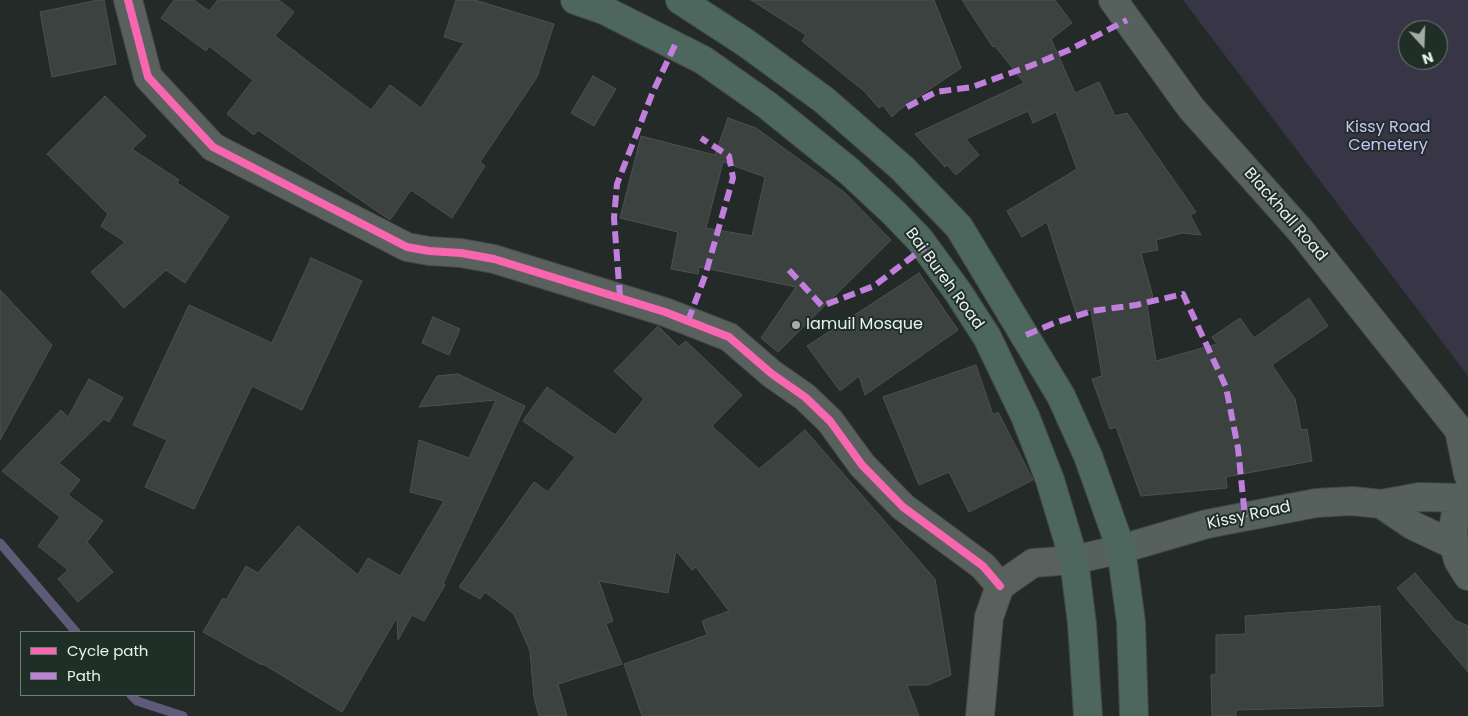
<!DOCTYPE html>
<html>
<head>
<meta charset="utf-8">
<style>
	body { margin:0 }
	#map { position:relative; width:1468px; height:716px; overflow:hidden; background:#242a27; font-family:Poppins,sans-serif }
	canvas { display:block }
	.legend { position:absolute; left:20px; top:631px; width:175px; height:65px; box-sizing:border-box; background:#202e28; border:1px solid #707c77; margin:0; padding:6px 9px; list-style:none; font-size:15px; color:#e9f2ed }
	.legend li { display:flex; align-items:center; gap:10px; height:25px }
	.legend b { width:25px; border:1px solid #707c77 }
	.north { position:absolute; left:1398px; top:20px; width:50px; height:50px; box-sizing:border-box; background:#202e28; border:1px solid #707c77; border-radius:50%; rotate:160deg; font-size:14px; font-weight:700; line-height:20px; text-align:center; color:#e9f2ed }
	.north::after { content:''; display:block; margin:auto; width:18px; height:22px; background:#a4aca8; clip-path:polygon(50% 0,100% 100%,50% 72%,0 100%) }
</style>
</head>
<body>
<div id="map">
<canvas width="1468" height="716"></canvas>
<ul class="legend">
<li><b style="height:6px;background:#f766af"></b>Cycle path</li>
<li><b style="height:6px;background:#c07fdc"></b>Path</li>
</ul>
<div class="north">N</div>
</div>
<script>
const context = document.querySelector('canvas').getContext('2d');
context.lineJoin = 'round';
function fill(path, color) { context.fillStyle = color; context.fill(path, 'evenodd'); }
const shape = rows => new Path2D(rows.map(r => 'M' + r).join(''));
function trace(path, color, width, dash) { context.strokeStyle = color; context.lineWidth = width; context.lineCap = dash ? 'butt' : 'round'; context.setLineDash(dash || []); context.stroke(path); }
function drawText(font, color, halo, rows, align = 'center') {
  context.font = font + ' Poppins,sans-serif'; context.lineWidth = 4; context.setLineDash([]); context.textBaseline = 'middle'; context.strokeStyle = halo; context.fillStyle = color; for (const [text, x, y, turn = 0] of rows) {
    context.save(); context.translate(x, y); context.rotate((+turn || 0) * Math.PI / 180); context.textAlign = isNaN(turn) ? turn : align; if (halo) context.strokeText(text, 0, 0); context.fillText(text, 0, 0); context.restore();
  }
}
fill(shape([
	[1183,0,1468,0,1468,376],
	[1408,30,1438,30,1438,60,1408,60]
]), '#383547');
trace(shape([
	[0,543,76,632],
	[131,695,137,701,183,716]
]), '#605a79', 9);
const building = shape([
	[98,0,104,0,116,64,52,77,40,12,98,0],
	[174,0,194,0,209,11,218,0,279,0,294,12,275,36,371,110,390,85,421,108,464,43,444,37,456,0,475,0,554,24,537,77,480,162,485,166,452,218,411,190,390,220,258,130,254,135,227,114,253,80,209,46,206,51,161,18,174,0],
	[751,0,934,0,961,68,899,110,892,117,883,105,879,108,864,91,802,41,806,35,751,0],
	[962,0,1055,0,1072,23,1051,39,1075,93,1099,82,1115,116,1127,113,1196,212,1190,215,1201,235,1182,233,1156,240,1158,250,1141,253,1153,297,1146,299,1156,361,1217,344,1212,337,1240,318,1254,338,1309,298,1328,326,1272,365,1295,399,1301,430,1307,429,1312,461,1226,477,1227,488,1141,496,1116,427,1110,429,1092,379,1102,376,1091,310,1076,313,1047,222,1022,237,1007,211,1077,169,1056,112,1033,123,1028,111,966,139,979,155,956,175,947,165,945,167,915,134,1024,83,995,46,993,47,962,0],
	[593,76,616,89,594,126,571,113,593,76],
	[105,96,146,136,132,149,179,180,177,183,229,217,185,283,166,270,124,308,91,272,125,242,101,226,108,214,47,154,105,96],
	[728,118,756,128,844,192,891,240,778,352,761,338,796,287,699,267,698,274,671,269,678,232,620,218,641,136,715,155,728,118],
	[723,162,765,177,752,236,706,228,723,162],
	[311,258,362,281,302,410,252,386,194,509,145,487,167,440,133,425,189,305,272,343,311,258],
	[919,273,958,330,865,395,859,376,840,391,807,346,919,273],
	[0,290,52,345,0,440,0,290],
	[433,317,460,329,449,355,422,343,433,317],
	[658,326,679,347,686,341,742,395,712,426,759,469,805,430,935,579,951,675,928,685,907,685,919,716,642,716,624,664,707,635,702,621,729,611,696,567,692,570,676,551,668,593,599,581,613,621,606,624,622,664,558,684,567,716,539,716,534,697,530,651,514,614,485,592,480,599,459,587,534,482,548,492,575,457,523,421,547,387,615,435,644,399,614,371,658,326],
	[976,365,993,415,998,412,1033,480,969,512,949,472,919,485,883,397,976,365],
	[458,374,525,406,443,584,445,585,424,621,412,615,398,640,397,617,342,712,263,664,262,665,203,632,223,598,226,600,246,566,258,573,298,526,358,575,368,558,400,576,444,501,410,492,419,440,469,458,496,400,419,407,437,376,458,374],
	[89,379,123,398,109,422,104,419,59,463,80,480,68,495,103,521,87,542,113,572,78,602,58,579,68,570,38,546,60,517,2,471,61,410,68,417,89,379],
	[1415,573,1455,620,1468,626,1468,672,1397,588,1415,573],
	[1380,606,1383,706,1236,710,1236,716,1212,716,1211,675,1216,674,1216,635,1246,634,1245,616,1380,606]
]);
fill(building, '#3c423f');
trace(building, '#4c524f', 1);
const street = shape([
	[128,0,148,77,213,147,407,247,429,251,461,253,494,259,665,312,729,337,772,374,805,397,830,421,862,465,903,507,983,566,1000,586],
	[980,716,989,617,1000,586,1033,563,1074,560]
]);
const secondary = shape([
	[1113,0,1191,108,1300,230,1459,430,1468,436],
	[1459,430,1468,474],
	[1468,491,1456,512,1453,529,1454,545,1458,560,1468,576],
	[1381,504,1412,525,1454,545],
	[1074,560,1121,549,1207,524,1316,503,1352,501,1381,504,1419,497,1463,498]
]);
const highway = shape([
	[575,0,604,10,703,60,767,105,849,171,894,213,920,240,958,292,987,337,1025,416,1050,480,1074,560,1082,624,1088,716],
	[680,0,746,43,824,100,902,168,959,227,1061,396,1088,456,1121,549,1131,622,1134,716]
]);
trace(street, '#414844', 30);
trace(secondary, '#414844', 30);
trace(highway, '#414844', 30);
trace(street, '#5a605d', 28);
trace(secondary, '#56615d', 28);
trace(highway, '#4d665e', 28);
trace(shape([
	[907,107,936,92,972,87,1030,66,1069,50,1127,20],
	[789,270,822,306,874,286,925,247],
	[620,297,614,218,617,184,652,94,675,45],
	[688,321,705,276,733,178,729,156,701,138],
	[1026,335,1054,323,1092,311,1136,305,1183,294,1226,387,1238,448,1245,517]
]), '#c07fdc', 6, [12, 6]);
trace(shape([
	[128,0,148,77,213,147,407,247,429,251,461,253,494,259,665,312,729,337,772,374,805,397,830,421,862,465,903,507,983,566,1000,586]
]), '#f766af', 8);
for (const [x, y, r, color] of [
	[796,325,5,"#a4aca8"]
]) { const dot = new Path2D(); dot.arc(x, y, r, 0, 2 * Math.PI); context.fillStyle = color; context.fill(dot); trace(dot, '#202e28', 2); }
drawText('16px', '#cdc1fd', '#202e28', [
	["Kissy Road",1388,128],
	["Cemetery",1388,146]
]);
drawText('16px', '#e9f2ed', '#202e28', [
	["Blackhall Road",1285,215,49],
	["Bai Bureh Road",944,279,54],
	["Kissy Road",1249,516,-12]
]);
drawText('16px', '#e9f2ed', '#202e28', [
	["Iamuil Mosque",806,325]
], 'left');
</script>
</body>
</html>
